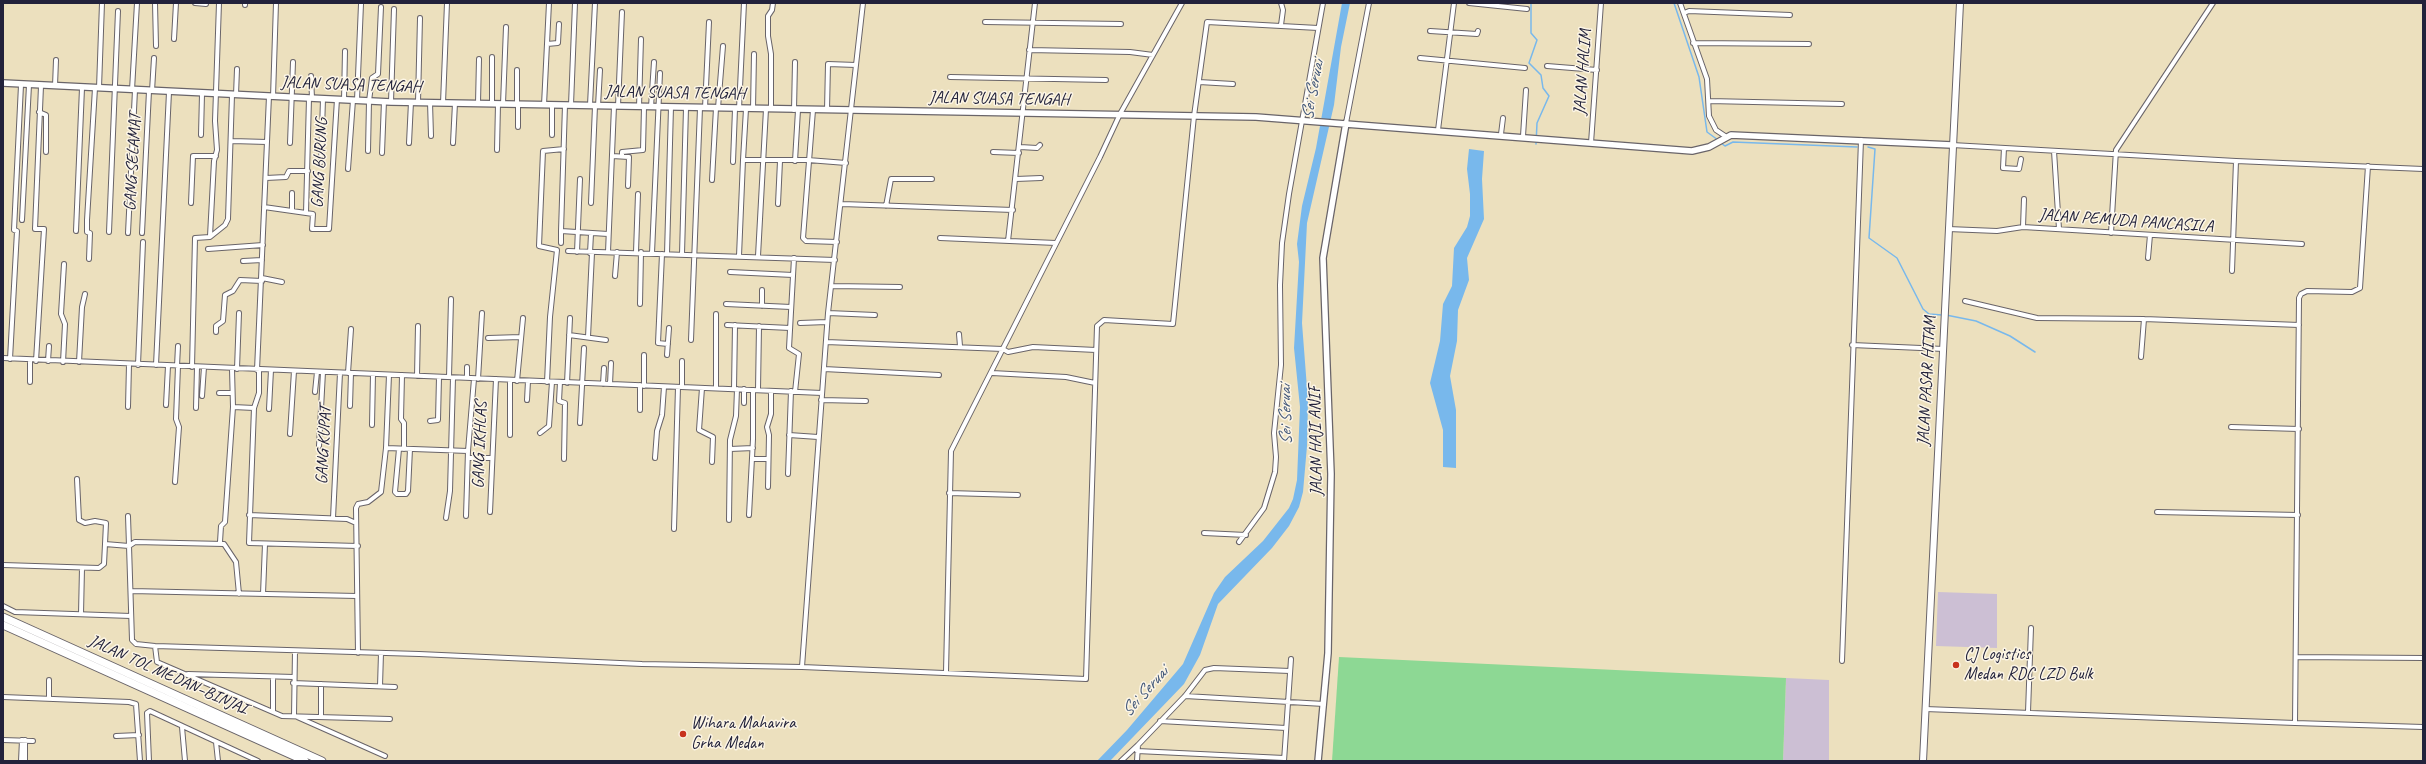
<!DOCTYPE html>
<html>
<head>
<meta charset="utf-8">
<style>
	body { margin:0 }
	#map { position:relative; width:2426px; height:764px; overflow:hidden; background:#ece0be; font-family:Caveat,sans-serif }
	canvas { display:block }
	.frame { position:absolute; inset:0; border:4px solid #22223b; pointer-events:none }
</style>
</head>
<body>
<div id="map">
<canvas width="2426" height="764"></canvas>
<div class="frame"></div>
</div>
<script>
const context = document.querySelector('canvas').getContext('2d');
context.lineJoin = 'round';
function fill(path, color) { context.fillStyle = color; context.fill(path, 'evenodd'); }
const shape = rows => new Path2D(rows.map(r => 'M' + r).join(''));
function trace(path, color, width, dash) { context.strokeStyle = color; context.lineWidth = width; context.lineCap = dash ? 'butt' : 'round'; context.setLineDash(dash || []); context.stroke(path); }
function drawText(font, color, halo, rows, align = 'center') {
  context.font = font + ' Caveat,sans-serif'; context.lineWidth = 3; context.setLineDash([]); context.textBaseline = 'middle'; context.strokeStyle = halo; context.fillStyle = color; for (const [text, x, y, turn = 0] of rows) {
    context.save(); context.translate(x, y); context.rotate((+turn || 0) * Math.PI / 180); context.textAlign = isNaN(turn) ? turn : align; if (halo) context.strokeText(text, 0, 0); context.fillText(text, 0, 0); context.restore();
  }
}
fill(shape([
	[1938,592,1997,594,1997,648,1936,646],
	[1786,678,1829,680,1829,761,1783,761]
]), '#ccbfd4');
fill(shape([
	[1339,657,1786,678,1783,761,1332,761]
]), '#8dd894');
fill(shape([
	[1342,3,1350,3,1341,47,1334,105,1307,223,1302,323,1308,401,1307,446,1303,492,1299,507,1289,526,1272,548,1218,604,1200,655,1184,684,1110,761,1097,761,1127,730,1183,664,1214,593,1225,577,1263,541,1289,508,1293,499,1297,480,1300,407,1294,348,1299,262,1297,244,1302,206,1316,148],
	[1469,149,1484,151,1482,179,1484,219,1467,258,1469,280,1458,310,1457,341,1450,376,1456,410,1456,468,1443,467,1443,430,1430,383,1440,341,1443,304,1452,286,1454,248,1467,227,1470,216,1470,194,1467,169]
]), '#78b8ec');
trace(shape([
	[1531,3,1531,33,1537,40,1529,63,1541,75,1543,88,1549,96,1537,123,1536,144],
	[1674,3,1699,77,1707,132,1718,140],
	[1721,143,1725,146,1733,142,1857,147],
	[1868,147,1875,149,1869,238,1897,258,1923,309,1929,314,1942,315],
	[1946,315,1976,321,2010,336,2035,352]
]), '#78b8ec', 1.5);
const street = shape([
	[155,3,156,46],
	[195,3,206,4],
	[1281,3,1283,10,1281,25],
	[1469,3,1527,9],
	[1680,3,1707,79,1709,116,1716,130,1725,136],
	[245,5,245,3],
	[1684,13,1689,11,1790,15],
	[985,22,1121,24],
	[1430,31,1477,34,1478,31],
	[174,39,176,3],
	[1693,43,1809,44],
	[547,44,558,43,559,24],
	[1029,50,1130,52,1153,55],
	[492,57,492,104],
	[1420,58,1525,68],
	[1547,66,1597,70],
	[311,76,312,98],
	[950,77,1106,80],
	[1199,82,1233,84],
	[55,86,56,60],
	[99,88,102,3],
	[132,90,137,3],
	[152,91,154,58],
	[236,95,237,69],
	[273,97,276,3],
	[344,100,345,51],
	[357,100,361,4],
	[1709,101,1842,104],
	[391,102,394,9],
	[418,102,420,18],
	[430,102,431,136],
	[443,103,447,3],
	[478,103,479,59],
	[503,104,506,27],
	[517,104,517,70],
	[544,105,549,3],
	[552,105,552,135],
	[571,105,575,3],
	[590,105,595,3],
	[598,106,600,70],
	[618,106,622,12],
	[639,107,641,39],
	[651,107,654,62],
	[705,108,709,22],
	[718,108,723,46],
	[739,109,744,3],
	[753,109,754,54],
	[771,109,771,54,768,36,768,16,772,10,773,3],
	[794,110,795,62],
	[813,110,803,238,806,241,837,242],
	[827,110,828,64,856,65],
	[39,112,46,115,46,152],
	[1346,123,1369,3],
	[518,127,518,104],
	[1438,130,1454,3],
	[1501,134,1503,118],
	[201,135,202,94],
	[1523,136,1526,90],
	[232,141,267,142],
	[290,143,293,62],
	[409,143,411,102],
	[453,143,455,103],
	[1591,143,1601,3],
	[1952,145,2236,161,2423,169],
	[1020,147,1037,148,1040,145],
	[2004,148,2003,168,2019,169,2021,159],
	[497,150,498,104],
	[368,151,369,101,372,78,378,74,381,7],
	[2054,151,2059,229],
	[993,152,1019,153],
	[382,153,384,101],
	[612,156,629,157,628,186],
	[622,156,622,152,643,150,644,107],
	[743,160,746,109],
	[795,161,798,110],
	[321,162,323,99],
	[733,162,735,109],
	[348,169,353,100],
	[266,178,286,177,289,171,308,171],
	[1016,179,1041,178],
	[712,180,716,108],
	[191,203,193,156,216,156],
	[591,203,595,106],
	[778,204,780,161],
	[842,204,1013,210],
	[886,206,891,179,932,179],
	[264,207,313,214,312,229,329,229,337,99],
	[292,211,292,193],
	[306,213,309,98],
	[22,220,29,85],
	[2023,227,2024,199],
	[1948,229,1997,231,2023,227,2302,244],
	[76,231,82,88],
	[561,231,565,105],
	[109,232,118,11],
	[128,233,135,90],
	[142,233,149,91],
	[2111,233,2116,150,2213,3],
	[210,236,214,161,217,150,215,121,219,3],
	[940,238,1056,243],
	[1008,241,1035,3],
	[561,243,561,231,608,234],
	[208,249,263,245],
	[568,251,835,260],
	[577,252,580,179],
	[608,252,614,106],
	[636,252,638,194],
	[590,253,591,234],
	[652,253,660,73],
	[662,254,658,343,668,344],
	[667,254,671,107],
	[682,254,686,108],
	[739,256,743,160,808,160,846,163],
	[758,256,766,109],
	[794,258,789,348,799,354,795,392],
	[2148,258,2150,235],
	[89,259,90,233,87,232,87,220,95,88],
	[243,261,262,260],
	[2232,271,2236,161],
	[730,272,793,275],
	[615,276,617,252],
	[262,278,282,282],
	[832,286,900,287],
	[762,290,762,306],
	[1965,301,2037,318,2144,319,2299,325],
	[640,304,641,252],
	[726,304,791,307],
	[828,313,875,315],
	[800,323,827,322],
	[727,325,790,328],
	[216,332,216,326,223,321,225,295,233,291,240,280,262,281],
	[959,334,960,346],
	[569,335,606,340],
	[588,337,592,253],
	[488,338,521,337],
	[691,340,700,108],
	[826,342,1003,349,1008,352,1033,347,1096,350],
	[1852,345,1944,349],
	[667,355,669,328],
	[2141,357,2144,319],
	[3,358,822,393],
	[10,359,17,231,14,230,21,85],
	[30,360,30,382],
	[36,361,44,229,35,229,41,86],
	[48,361,49,346],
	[63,362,65,324,61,314,64,264],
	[79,362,82,307,85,294],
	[138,365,143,242],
	[156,365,169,92],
	[177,366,178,346],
	[192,367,195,238,210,237,225,225,228,219,232,95],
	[237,369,239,313],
	[824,369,939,375],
	[257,370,269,96],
	[348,373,351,329],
	[992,373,1066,377,1095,383],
	[402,375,401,419,404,423,404,449],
	[417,376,418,326],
	[449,377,451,299],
	[467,378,467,367],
	[478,379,482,313],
	[517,381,523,318],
	[547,382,550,317,557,250,539,246,543,151,564,149],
	[560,382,559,401,565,403,564,459],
	[567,383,570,318],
	[603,384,604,368],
	[610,384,611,363],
	[644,386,644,355],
	[682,387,682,361],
	[702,388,699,430,713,437,712,462],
	[716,388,716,314],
	[734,389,735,325],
	[744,389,744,403],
	[758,390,759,326],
	[315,392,317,372],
	[219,393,232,393],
	[202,396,204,367],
	[527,400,528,381],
	[821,400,866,401],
	[166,405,168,366],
	[350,406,351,373],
	[128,407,129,364],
	[233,407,254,408,249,543,358,546],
	[196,408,197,367],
	[254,408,259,393,259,370],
	[269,409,271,370],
	[640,410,640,385],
	[430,421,438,420,439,377],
	[580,423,584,348],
	[372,425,373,374],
	[2231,427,2299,429],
	[540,433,549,426,552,382],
	[290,434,294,371],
	[510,435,510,380],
	[789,435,818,437],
	[319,446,323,372],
	[386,448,468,451,474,379],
	[399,449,395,492,397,494,406,494,408,491,410,449],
	[730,449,753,448],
	[468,458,492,458],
	[655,458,657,431,662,415,664,387],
	[752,459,768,459],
	[788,474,791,391],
	[77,479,79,520,85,523,95,521,106,523,105,544],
	[175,482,179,427,176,419,178,366],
	[768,487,769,435,767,427,771,414,771,391],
	[949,493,1018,495],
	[490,512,496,379],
	[2157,512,2298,515],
	[249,515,347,519,356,523],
	[749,515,753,439,753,390],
	[128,516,129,546,135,542,224,544,236,562,239,594],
	[466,516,468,451],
	[333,518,340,373],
	[446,518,450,491,453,378],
	[729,520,730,440,736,416,737,389],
	[674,529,678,387],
	[1204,533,1246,535],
	[220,542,221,526,225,522,233,407,232,369],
	[1239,542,1264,508,1275,472,1276,457,1274,433,1281,365,1280,285,1282,243,1289,194,1323,3],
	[3,565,99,568,104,564,105,544,129,546,132,640,136,644,155,646,419,654,642,664,802,667,1086,679,1097,326,1104,320,1173,324,1194,116,1207,22,1318,28],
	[131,591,357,596],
	[263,594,265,544],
	[3,606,15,612,131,616],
	[81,614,82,568],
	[155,646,157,662,282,716,390,719],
	[358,653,356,508,358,504,368,502,381,492,386,448,389,375],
	[2296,657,2423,658],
	[1842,661,1861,140],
	[802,667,828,313,863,3],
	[946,672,951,451,1100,157,1120,114,1182,3],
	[188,674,294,677],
	[273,677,273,712],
	[49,680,49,699],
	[293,683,395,687],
	[380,686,381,653],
	[1185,696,1324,704],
	[3,697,129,702,136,704,140,761],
	[1925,709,2295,723,2299,298,2301,294,2307,291,2352,292,2360,288,2368,166],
	[2028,712,2031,628],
	[294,716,295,651],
	[295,716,385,756],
	[321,716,321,684],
	[1160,721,1286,728],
	[2295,723,2423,727],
	[182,727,185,761],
	[116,736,139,735],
	[3,740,33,741],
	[216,742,218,761],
	[1137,751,1284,758],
	[21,761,22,740],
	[25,761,25,740],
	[149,761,147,713,150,711,258,761],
	[1121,761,1138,745],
	[1137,761,1138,745,1185,696,1205,670,1214,668,1290,671],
	[1284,761,1291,659]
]);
const secondary = shape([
	[3,83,391,102,1256,117,1692,151,1709,147,1731,135,1952,145],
	[1318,761,1328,653,1331,474,1323,258,1346,123]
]);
const primary = shape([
	[1923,761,1960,3]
]);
const highway = shape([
	[3,617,322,761],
	[3,625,305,761]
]);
trace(street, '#696469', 6);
trace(secondary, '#696469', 8);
trace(primary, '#696469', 8);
trace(highway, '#696469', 9);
trace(street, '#fff', 4);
trace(secondary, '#fff', 5.5);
trace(primary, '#fff', 6);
trace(highway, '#fff', 7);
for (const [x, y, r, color] of [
	[1956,665,4,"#c8321e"],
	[683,734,4,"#c8321e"]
]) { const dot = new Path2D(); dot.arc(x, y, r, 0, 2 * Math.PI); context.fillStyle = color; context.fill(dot); trace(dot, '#fcf5e5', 1.5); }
drawText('17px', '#22223b', '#fcf5e5', [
	["JALAN HALIM",1583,72,-86],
	["JALAN SUASA TENGAH",351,85,2],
	["JALAN SUASA TENGAH",675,93,1],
	["JALAN SUASA TENGAH",999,99,1],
	["GANG SELAMAT",133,162,-87],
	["GANG BURUNG",320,163,-87],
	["JALAN PEMUDA PANCASILA",2126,221,4],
	["JALAN PASAR HITAM",1927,381,-87],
	["JALAN HAJI ANIF",1316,441,-91],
	["GANG KUPAT",324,445,-87],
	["GANG IKHLAS",480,445,-88],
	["JALAN TOL MEDAN–BINJAI",168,675,24]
]);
drawText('17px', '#22223b', '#fcf5e5', [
	["CJ Logistics",1964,655],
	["Medan RDC LZD Bulk",1964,675],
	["Wihara Mahavira",691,724],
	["Grha Medan",691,744]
], 'left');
drawText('italic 18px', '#405679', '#fcf5e5', [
	["Sei Seruai",1313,90,-79],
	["Sei Seruai",1286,415,-91],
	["Sei Seruai",1145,692,-48]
]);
</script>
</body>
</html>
